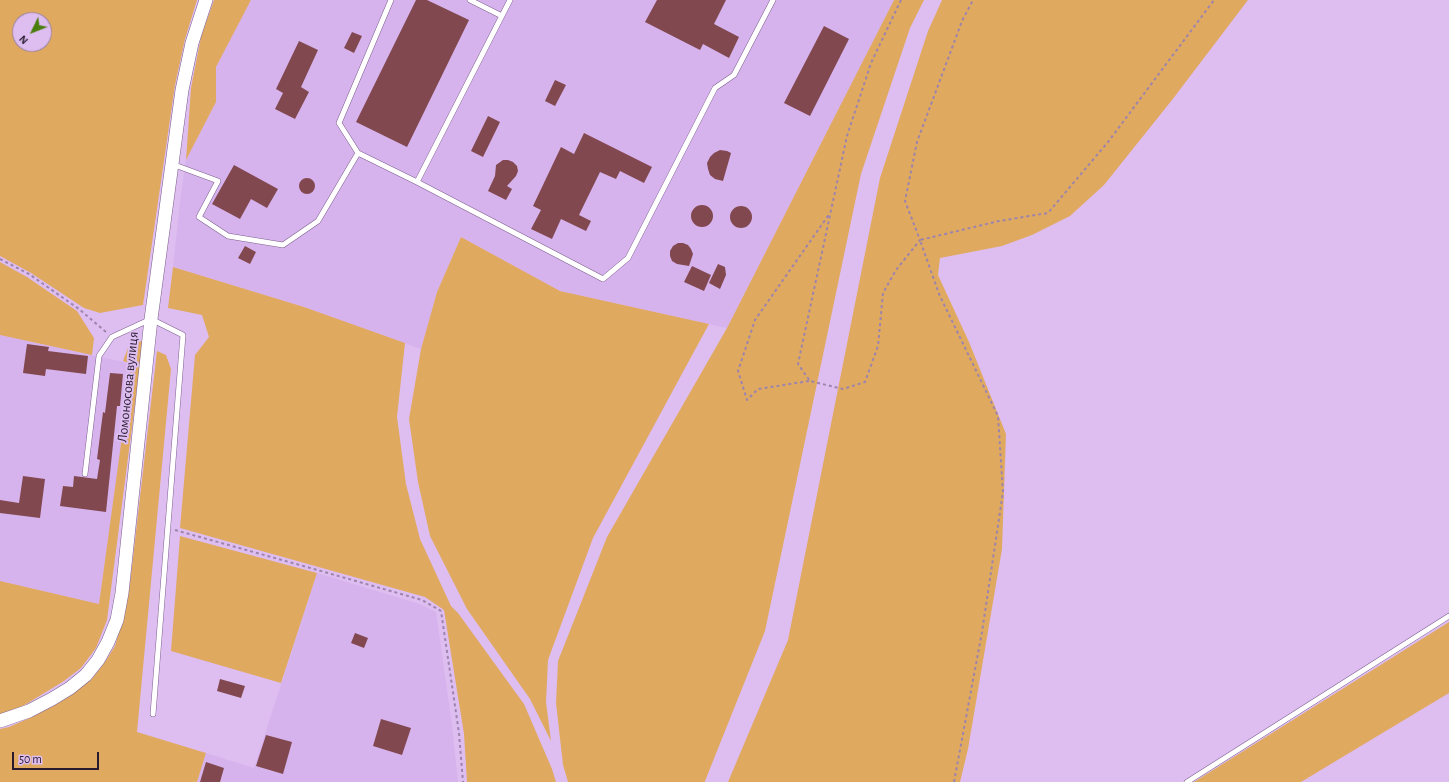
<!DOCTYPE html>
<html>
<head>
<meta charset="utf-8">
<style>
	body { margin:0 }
	#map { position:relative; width:1449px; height:782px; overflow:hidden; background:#debef1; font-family:"Alegreya Sans",sans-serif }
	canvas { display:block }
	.north { position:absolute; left:12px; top:12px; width:40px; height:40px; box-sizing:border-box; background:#debef1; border:1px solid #957da3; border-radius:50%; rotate:227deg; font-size:11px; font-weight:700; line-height:16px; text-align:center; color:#281b2f }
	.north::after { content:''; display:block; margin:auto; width:14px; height:18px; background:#497d0d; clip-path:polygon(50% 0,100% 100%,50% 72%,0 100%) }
	.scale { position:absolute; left:12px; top:752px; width:87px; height:18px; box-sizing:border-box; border:2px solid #281b2f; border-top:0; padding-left:5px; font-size:12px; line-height:14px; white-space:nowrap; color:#281b2f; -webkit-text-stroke:3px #debef1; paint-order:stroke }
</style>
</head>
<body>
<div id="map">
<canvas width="1449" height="782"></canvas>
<div class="north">N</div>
<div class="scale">50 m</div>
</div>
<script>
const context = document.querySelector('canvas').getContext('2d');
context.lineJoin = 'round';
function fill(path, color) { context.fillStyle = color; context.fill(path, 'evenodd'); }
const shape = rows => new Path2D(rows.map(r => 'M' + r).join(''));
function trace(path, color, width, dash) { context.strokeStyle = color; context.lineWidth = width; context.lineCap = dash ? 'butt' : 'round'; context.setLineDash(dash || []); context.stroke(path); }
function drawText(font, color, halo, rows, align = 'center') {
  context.font = font + ' "Alegreya Sans",sans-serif'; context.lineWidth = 4; context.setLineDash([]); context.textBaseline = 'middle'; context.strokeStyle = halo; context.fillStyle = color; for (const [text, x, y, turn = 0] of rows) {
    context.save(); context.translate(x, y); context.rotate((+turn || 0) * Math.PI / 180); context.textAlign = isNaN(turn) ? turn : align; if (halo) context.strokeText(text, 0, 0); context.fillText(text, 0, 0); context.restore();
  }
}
fill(shape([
	[251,0,894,0,727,328,560,291,461,237,437,292,421,349,304,307,173,267,180,201,186,160,216,102,216,67],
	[0,335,133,364,99,604,0,581],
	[317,573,420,604,436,612,452,725,458,782,197,782,206,753,254,768]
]), '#d7b3ed');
fill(shape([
	[0,0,197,0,185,39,175,85,143,305,100,313,84,308,31,273,0,256],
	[20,20,44,20,44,44,20,44],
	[214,0,251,0,216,67,216,102,186,160,191,88,201,37],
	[894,0,924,0,910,28,861,174,765,631,705,781,705,782,568,782,563,765,556,703,558,661,607,537,727,328],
	[942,0,1248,0,1172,100,1104,185,1070,216,1032,235,1002,246,940,258,938,275,969,342,1006,434,1002,549,968,749,960,782,728,782,788,640,880,178,928,31],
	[461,237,560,291,709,324,593,538,548,660,546,702,551,741,530,699,467,609,430,536,418,482,409,419,421,349,437,292],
	[0,262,27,277,77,311,94,338,92,355,0,335],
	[173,267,304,307,405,343,397,417,406,484,420,539,451,606,458,613,524,704,552,769,556,782,467,782,464,734,444,610,425,597,180,528,195,355,209,337,202,315,168,308],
	[137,340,143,342,107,620,96,648,81,668,64,681,23,706,0,714,0,581,99,604,132,364,123,361,128,348],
	[157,351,166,355,171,369,137,732,206,753,197,782,0,782,0,729,9,727,32,717,57,704,75,692,91,680,105,662,115,646,123,619,129,592],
	[180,536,317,573,281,683,171,651],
	[1449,622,1449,693,1301,782,1194,782]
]), '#e0a960');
fill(shape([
	[416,0,427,0,469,20,407,147,356,122],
	[657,0,726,0,714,24,739,37,729,58,703,44,700,50,645,22],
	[824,26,849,39,810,116,784,103],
	[352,32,362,36,354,53,344,48],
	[299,41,318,50,301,87,309,92,295,119,275,109,283,93,276,89],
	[555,80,566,85,555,106,545,101],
	[488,116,500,122,483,157,471,151],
	[584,133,652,167,644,183,620,171,616,179,600,172,579,215,591,221,586,231,561,219,552,239,531,229,541,210,533,206,561,147,574,154],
	[720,150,727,151,731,153,723,181,715,179,710,175,708,169,707,163,710,157,714,153],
	[503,160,508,160,513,162,517,166,518,171,516,176,507,186,512,189,506,200,488,191,495,176,496,165],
	[234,165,278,189,267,208,251,199,240,219,212,204],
	'299 186a8 8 0 1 1 16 0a8 8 0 1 1-16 0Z',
	'691 216a11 11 0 1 1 22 0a11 11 0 1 1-22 0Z',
	'730 217a11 11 0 1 1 22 0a11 11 0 1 1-22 0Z',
	[678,243,683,243,688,245,691,249,693,254,689,266,677,264,672,261,670,256,670,251,673,246],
	[245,246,256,252,250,264,238,258],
	[718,264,725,267,726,275,720,289,709,283],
	[692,266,711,275,704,291,684,282],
	[27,344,49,347,48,351,88,356,86,374,46,369,45,376,23,373],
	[110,373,123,374,120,406,117,406,106,512,60,506,63,486,73,487,74,476,97,479,100,460,97,459,103,412,105,413],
	[23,476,45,479,40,518,0,513,0,500,19,503],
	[355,633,368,638,364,648,351,643],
	[220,679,245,686,241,698,217,691],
	[381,719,411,728,402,755,373,746],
	[266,735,292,742,283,774,256,766],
	[206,762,224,768,220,782,200,782]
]), '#82484f');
const service = shape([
	[391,0,339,123,358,153,417,182,510,0],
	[470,0,502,16],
	[172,164,218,181,199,217,228,236,283,245,318,221,358,153],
	[417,182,603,279,628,258,715,88,734,75,773,0],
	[85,474,99,356,112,337,151,319,183,335,153,714],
	[1187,782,1449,616]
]);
const tertiary = shape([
	[0,721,29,711,52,699,70,688,86,675,98,660,108,642,117,620,122,593,151,319,182,90,192,43,206,0]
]);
trace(service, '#7c5f8d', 6);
trace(tertiary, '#7c5f8d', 14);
trace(shape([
	[901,0,871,63,847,136,798,364,810,381,843,389,865,382,878,346,883,293,896,270,920,240,905,201,917,142,962,21,973,0],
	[0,259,29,274,79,309,106,332],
	[809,381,758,389,747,400,738,371,755,320,830,213],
	[175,530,314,569,422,600,441,611,459,733,463,782],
	[954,782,982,632,1003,492,998,416,939,294,920,240,999,221,1048,213,1108,142,1214,0]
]), '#9d84ac', 2, [3, 3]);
trace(service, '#fff', 5);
trace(tertiary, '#fff', 13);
drawText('14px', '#281b2f', '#debef1', [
	["Ломоносова вулиця",128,387,-84]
]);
</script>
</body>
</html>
